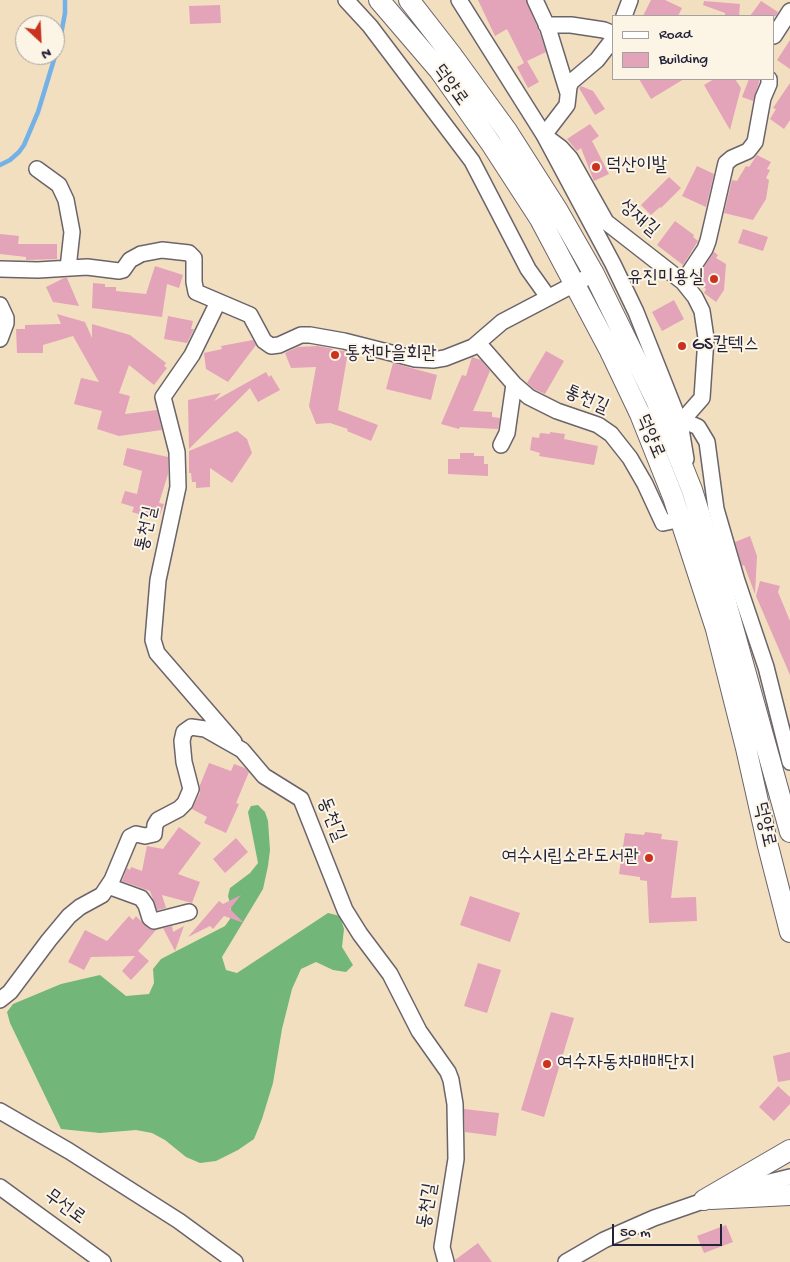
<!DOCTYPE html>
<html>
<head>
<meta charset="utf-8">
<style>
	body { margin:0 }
	#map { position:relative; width:790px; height:1262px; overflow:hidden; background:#f2dfc0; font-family:"Gochi Hand",sans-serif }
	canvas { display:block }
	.legend { position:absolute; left:612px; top:15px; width:162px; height:65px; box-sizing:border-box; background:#fcf5e5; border:1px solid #a5a1a1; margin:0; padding:6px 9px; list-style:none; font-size:15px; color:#22223b }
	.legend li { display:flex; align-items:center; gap:10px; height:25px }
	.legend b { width:25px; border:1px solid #a5a1a1 }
	.north { position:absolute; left:15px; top:15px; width:50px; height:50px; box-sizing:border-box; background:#fcf5e5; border:1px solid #a5a1a1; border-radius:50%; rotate:155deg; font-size:14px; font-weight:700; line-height:20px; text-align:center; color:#22223b }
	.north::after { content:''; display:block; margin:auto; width:18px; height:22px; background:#c8321e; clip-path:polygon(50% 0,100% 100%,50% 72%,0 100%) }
	.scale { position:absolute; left:612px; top:1224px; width:110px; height:22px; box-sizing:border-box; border:2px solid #22223b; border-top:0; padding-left:6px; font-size:15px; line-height:18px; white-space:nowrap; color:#22223b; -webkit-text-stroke:4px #fcf5e5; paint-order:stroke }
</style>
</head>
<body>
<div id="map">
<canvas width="790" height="1262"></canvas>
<ul class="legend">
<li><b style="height:6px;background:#fff"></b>Road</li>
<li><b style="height:14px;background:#e3a3b9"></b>Building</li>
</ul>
<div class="north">N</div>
<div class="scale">50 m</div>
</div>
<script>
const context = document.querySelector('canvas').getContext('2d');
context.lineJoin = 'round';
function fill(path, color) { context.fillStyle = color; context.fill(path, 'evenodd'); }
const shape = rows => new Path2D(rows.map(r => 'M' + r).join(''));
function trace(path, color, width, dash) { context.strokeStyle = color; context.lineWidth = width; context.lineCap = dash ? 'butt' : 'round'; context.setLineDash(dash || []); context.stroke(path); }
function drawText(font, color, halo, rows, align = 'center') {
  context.font = font + ' "Gochi Hand","Poor Story",sans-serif'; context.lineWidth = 4; context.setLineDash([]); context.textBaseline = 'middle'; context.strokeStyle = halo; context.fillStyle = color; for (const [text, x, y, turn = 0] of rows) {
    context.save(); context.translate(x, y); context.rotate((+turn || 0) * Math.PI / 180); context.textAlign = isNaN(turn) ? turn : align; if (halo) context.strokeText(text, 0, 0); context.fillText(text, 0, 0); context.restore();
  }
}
fill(shape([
	[258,805,265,812,268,821,270,850,268,866,263,889,222,957,226,970,237,973,328,913,340,916,344,929,342,947,353,965,346,972,333,970,316,962,301,969,292,989,282,1029,273,1083,262,1119,254,1139,238,1150,216,1161,200,1163,186,1157,165,1140,152,1133,136,1130,100,1133,61,1129,10,1023,7,1012,13,1004,61,984,100,975,126,996,149,994,154,983,153,969,161,959,225,926,230,919,231,907,228,896,230,888,250,873,258,863,248,812,251,806]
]), '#72b67a');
trace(shape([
	[0,165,10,160,19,152,24,145,38,112,60,40,65,13,65,0]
]), '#74b1e6', 4.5);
fill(shape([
	[478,0,526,0,539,31,546,52,527,61,539,82,528,88,517,67,524,63,507,29,495,36],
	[651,0,665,0,682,8,678,16,643,16],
	[704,1,740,4,739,16,725,15,725,13,703,5],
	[761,1,778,12,776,16,750,16],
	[220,5,221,23,190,24,189,6],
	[790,40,790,69,777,60],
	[639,79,684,79,651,99],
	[714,79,735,79,741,88,730,130,704,85],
	[749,79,760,79,753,101,742,97],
	[790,83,790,120,784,129,770,119,776,109,773,108],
	[581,86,593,91,605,109,595,115,579,88],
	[590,124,599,136,592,141,609,174,594,181,581,148,577,151,567,139],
	[757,155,771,162,767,169,770,170,766,178,769,180,766,199,753,220,724,213,732,180,737,181,746,166,749,167],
	[697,166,714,174,706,207,682,196],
	[669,177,681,188,661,208,660,207,651,215,641,205],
	[675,221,694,235,693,237,698,241,683,265,657,245],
	[743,229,768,237,763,251,738,243],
	[0,234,19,236,18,244,57,244,57,259,26,260,26,257,0,254],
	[714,252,718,255,716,258,726,264,724,290,716,302,704,293,706,289,695,281],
	[155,266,183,275,179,288,167,284,162,317,92,308,93,283,105,284,105,287,116,287,116,291,146,294],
	[64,278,67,278,79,306,53,302,46,287],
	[674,300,684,319,662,331,652,312],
	[57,314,85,322,92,338,92,324,130,335,166,363,164,366,167,368,154,385,129,365,119,393,130,396,125,414,157,410,162,430,119,436,97,429,102,411,74,404,81,378,99,382,73,336,43,345,43,353,17,353,16,329,25,329,25,325,61,324],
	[168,316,193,321,191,329,194,329,187,343,164,339],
	[253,340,256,345,228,382,206,369,204,353,222,349,221,346],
	[318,346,348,352,338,410,378,425,371,441,347,431,348,429,330,423,316,424,309,406,316,367,291,368,285,353,298,347],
	[546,351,564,361,545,394,534,389,527,383],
	[472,357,481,360,490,371,473,411,492,412,492,417,500,418,498,429,460,427,459,429,441,424,462,375,466,376],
	[393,363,437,375,431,400,386,389],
	[266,372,269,377,271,375,280,390,258,402,250,388,189,449,188,400,221,393,214,401],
	[237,431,247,439,252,453,232,483,210,468,210,487,196,488,196,482,192,482,191,473,189,473,189,451],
	[550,432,565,434,564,439,598,446,594,465,539,456,540,453,530,450,532,437,539,438,540,433,550,434],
	[127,448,168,457,168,474,159,503,164,504,158,520,132,512,134,507,121,503,125,491,137,494,142,471,123,465],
	[460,453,474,453,474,456,484,456,484,464,488,464,488,476,448,474,448,459,460,459],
	[750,536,757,556,755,594,744,565,742,566,735,542],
	[760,581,780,586,778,592,790,621,790,675,756,596],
	[209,763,231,771,234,764,245,768,249,772,236,803,239,804,226,833,204,823,207,817,192,809,200,793,200,785],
	[179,827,201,843,178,874,200,882,192,903,162,895,166,908,157,910,150,891,122,881,127,868,130,870,131,867,142,871,147,846,163,849],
	[645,832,662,834,661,839,678,841,671,898,696,897,697,921,649,923,647,881,640,880,640,877,619,874,625,833,644,835],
	[236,838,248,852,225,873,213,859],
	[241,895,230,909,244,923,224,916,213,929,210,926,188,937,219,901,223,904],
	[470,896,520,913,510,942,460,925],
	[129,916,133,920,136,916,148,928,156,930,138,951,149,961,131,980,122,971,135,956,91,957,84,970,68,962,85,930,107,941],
	[172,926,173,932,184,926,175,951,163,928],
	[478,963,501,970,487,1013,464,1006],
	[551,1012,574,1018,544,1117,521,1110],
	[790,1052,790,1080,778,1082,773,1056],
	[778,1086,790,1097,790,1104,774,1121,759,1107],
	[464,1109,499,1113,496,1136,465,1132],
	[726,1225,733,1242,704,1253,697,1236],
	[478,1243,492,1262,455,1262,455,1260]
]), '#e3a3b9');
const minor = shape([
	[346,0,370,26,472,161,528,269,548,297],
	[459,0,544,135,613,264,636,312,680,423,686,459],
	[535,0,548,28,568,93],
	[624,16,630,0],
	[546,25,571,25,604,30,614,34],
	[774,36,790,11],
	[544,135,567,105,569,87,571,82,597,60,614,38],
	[549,139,561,148,570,158,606,222,683,282,695,297,702,311,706,338,702,398,680,423,672,426],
	[37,169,59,185,66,200,72,232,68,268],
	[0,269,38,270,87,267,119,271,123,270,130,260,141,254,162,250,189,253,194,258,194,282,196,292,250,315,264,341,271,346,279,345,301,335,310,335,344,341,415,359,433,360,445,358,473,347,502,322,584,279],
	[683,282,705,249,708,241,726,163,732,158,748,151,755,142,763,98,769,84,769,79],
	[218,302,192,355,163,397,177,452,178,487,158,580,153,640,157,653,234,742],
	[0,305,6,318,6,323,0,339],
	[479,344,514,384,529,397,557,411,598,425,611,434,630,458,645,484,663,523,681,519],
	[680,423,689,423,698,427,707,442,716,509,737,581,766,667,790,762],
	[501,445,507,433,514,384],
	[108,886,141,898,146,905,150,918,154,921,189,912],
	[0,1000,10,992,49,940,69,916,80,907,102,895,112,880,130,837,136,834,145,836,154,834,155,825,158,820,179,809,185,803,191,789,184,762,182,741,184,732,191,727,205,729,242,750,264,776,301,799,345,910,360,934,390,974,419,1031,448,1072,451,1080,455,1104,456,1159,442,1247,446,1262],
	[0,1111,69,1151,179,1221,235,1262],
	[0,1187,103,1262],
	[566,1262,604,1240,654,1218,729,1192,790,1177]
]);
const major = shape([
	[379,0,439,70,492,145,540,219,609,349,640,414,673,497,716,629,746,748,768,846,790,932],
	[409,0,451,54,507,131,558,211,594,274,656,400,692,490,717,570,790,832],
	[711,1199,790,1195],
	[704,1200,790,1150]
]);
trace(minor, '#6b646a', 18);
trace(major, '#6b646a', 22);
trace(minor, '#fff', 15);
trace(major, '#fff', 20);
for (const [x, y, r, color] of [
	[596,167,5,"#c8321e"],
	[714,279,5,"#c8321e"],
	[682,346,5,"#c8321e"],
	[335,355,5,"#c8321e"],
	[649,858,5,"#c8321e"],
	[547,1064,5,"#c8321e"]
]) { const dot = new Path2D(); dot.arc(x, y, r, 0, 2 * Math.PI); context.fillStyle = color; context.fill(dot); trace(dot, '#fcf5e5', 2); }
drawText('19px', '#22223b', '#fcf5e5', [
	["덕양로",449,86,54],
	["성재길",638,219,41],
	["통천길",586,401,23],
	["덕양로",649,437,67],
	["통천길",148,529,-78],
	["동천길",330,820,68],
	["덕양로",763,825,77],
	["동천길",429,1206,-81],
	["무선로",64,1208,36]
]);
drawText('19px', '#22223b', '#fcf5e5', [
	["덕산이발",606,167],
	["유진미용실",704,279,"right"],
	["GS칼텍스",692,346],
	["통천마을회관",345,355],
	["여수시립소라도서관",639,858,"right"],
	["여수자동차매매단지",557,1064]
], 'left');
</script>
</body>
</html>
